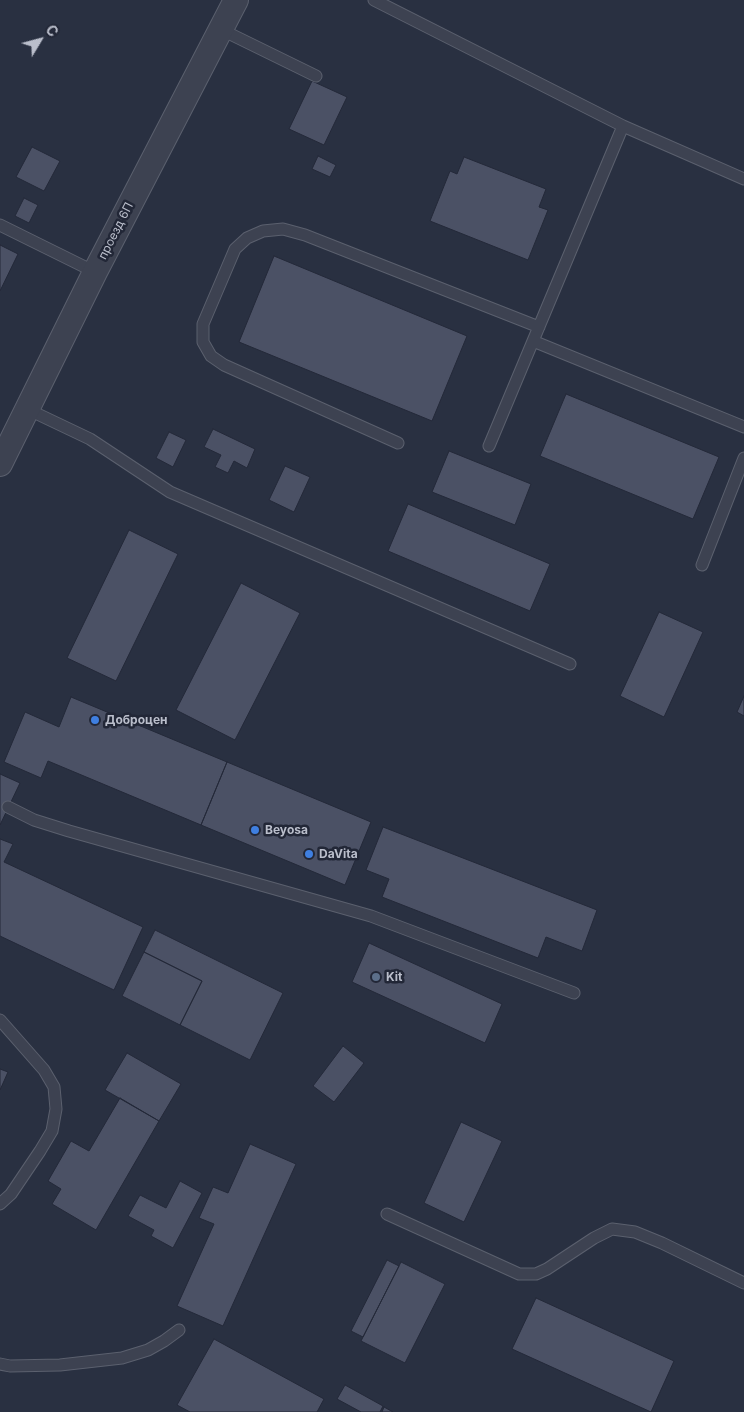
<!DOCTYPE html>
<html>
<head>
<meta charset="utf-8">
<style>
	body { margin:0 }
	#map { position:relative; width:744px; height:1412px; overflow:hidden; background:#293041; font-family:Inter,sans-serif }
	canvas { display:block }
	.north { position:absolute; left:15px; top:15px; width:50px; height:50px; -webkit-text-stroke:4px #222737; paint-order:stroke; rotate:53deg; font-size:14px; font-weight:700; line-height:20px; text-align:center; color:#babecb }
	.north::after { content:''; display:block; margin:auto; width:18px; height:22px; background:#babecb; clip-path:polygon(50% 0,100% 100%,50% 72%,0 100%) }
</style>
</head>
<body>
<div id="map">
<canvas width="744" height="1412"></canvas>
<div class="north">С</div>
</div>
<script>
const context = document.querySelector('canvas').getContext('2d');
context.lineJoin = 'round';
function fill(path, color) { context.fillStyle = color; context.fill(path, 'evenodd'); }
const shape = rows => new Path2D(rows.map(r => 'M' + r).join(''));
function trace(path, color, width, dash) { context.strokeStyle = color; context.lineWidth = width; context.lineCap = dash ? 'butt' : 'round'; context.setLineDash(dash || []); context.stroke(path); }
function drawText(font, color, halo, rows, align = 'center') {
  context.font = font + ' Inter,sans-serif'; context.lineWidth = 5; context.setLineDash([]); context.textBaseline = 'middle'; context.strokeStyle = halo; context.fillStyle = color; for (const [text, x, y, turn = 0] of rows) {
    context.save(); context.translate(x, y); context.rotate((+turn || 0) * Math.PI / 180); context.textAlign = isNaN(turn) ? turn : align; if (halo) context.strokeText(text, 0, 0); context.fillText(text, 0, 0); context.restore();
  }
}
const building = shape([
	[312,81,347,97,324,145,289,129,312,81],
	[32,147,60,161,44,191,16,177,32,147],
	[318,156,336,165,330,177,312,169,318,156],
	[464,157,546,189,539,207,548,210,528,260,430,221,450,171,457,174,464,157],
	[24,198,38,205,29,223,15,216,24,198],
	[0,245,18,254,0,291,0,245],
	[274,256,467,336,432,421,239,342,274,256],
	[566,394,719,457,693,519,540,456,566,394],
	[213,429,255,449,247,468,234,461,228,473,215,467,221,455,204,447,213,429],
	[169,432,186,440,173,467,156,458,169,432],
	[449,451,531,484,515,525,432,492,449,451],
	[285,466,310,477,294,512,269,500,285,466],
	[408,504,550,564,530,611,388,551,408,504],
	[129,530,178,554,116,681,67,658,129,530],
	[241,583,300,613,235,740,176,710,241,583],
	[659,612,703,632,664,717,620,696,659,612],
	[744,696,744,716,737,712,744,696],
	[71,697,227,762,201,825,48,761,41,778,4,762,25,712,59,727,71,697],
	[227,762,371,822,345,885,201,825,227,762],
	[0,774,20,783,0,825,0,774],
	[383,827,597,910,582,951,546,937,538,958,382,897,389,879,366,870,383,827],
	[0,839,13,844,4,862,143,927,114,990,0,936,0,839],
	[155,930,283,993,250,1060,180,1025,202,981,144,952,155,930],
	[369,943,502,1004,485,1043,352,982,369,943],
	[144,952,202,981,180,1025,122,996,144,952],
	[343,1046,364,1063,334,1102,313,1086,343,1046],
	[127,1053,181,1084,159,1121,105,1090,127,1053],
	[0,1069,8,1072,0,1090,0,1069],
	[120,1098,159,1121,96,1230,52,1204,61,1189,48,1181,71,1141,89,1151,120,1098],
	[461,1122,502,1141,464,1222,424,1203,461,1122],
	[250,1144,296,1164,223,1326,177,1306,214,1224,199,1218,213,1187,228,1193,250,1144],
	[180,1181,202,1193,173,1248,151,1236,154,1230,128,1216,140,1195,166,1208,180,1181],
	[387,1260,399,1266,363,1337,351,1331,387,1260],
	[401,1262,445,1284,405,1363,361,1341,401,1262],
	[536,1298,674,1361,651,1412,512,1349,536,1298],
	[214,1339,324,1399,317,1412,190,1412,177,1405,214,1339],
	[345,1385,383,1406,380,1412,361,1412,337,1399,345,1385],
	[384,1407,393,1412,382,1412,384,1407]
]);
fill(building, '#4b5165');
trace(building, '#242939', 1);
const lane = shape([
	[374,0,623,126,744,179],
	[220,29,316,76],
	[0,225,95,272],
	[533,341,744,427],
	[27,409,90,439,170,492,570,664],
	[398,443,224,365,211,356,203,342,203,324,235,249,247,238,263,231,283,229,305,235,539,327],
	[489,446,623,126],
	[702,565,744,458],
	[8,807,34,820,69,831,371,916,574,993],
	[0,1020,44,1070,54,1087,56,1109,52,1131,40,1151,11,1194,0,1204],
	[387,1214,519,1274,536,1274,547,1269,594,1238,612,1229,635,1232,662,1243,744,1283],
	[0,1364,10,1366,60,1365,122,1358,148,1350,164,1341,179,1330]
]);
const street = shape([
	[0,464,95,272,236,0]
]);
trace(lane, '#5b606e', 13);
trace(street, '#5b606e', 26);
trace(lane, '#3d4251', 11);
trace(street, '#3d4251', 24);
for (const [x, y, r, color] of [
	[95,720,5,"#3f7fe0"],
	[255,830,5,"#3f7fe0"],
	[309,854,5,"#3f7fe0"],
	[376,977,5,"#5c6f8a"]
]) { const dot = new Path2D(); dot.arc(x, y, r, 0, 2 * Math.PI); context.fillStyle = color; context.fill(dot); trace(dot, '#222737', 2); }
drawText('12px', '#babecb', '#222737', [
	["проезд 6П",116,231,-63]
]);
drawText('bold 12px', '#babecb', '#222737', [
	["Доброцен",105,720],
	["Beyosa",265,830],
	["DaVita",319,854],
	["Kit",386,977]
], 'left');
</script>
</body>
</html>
